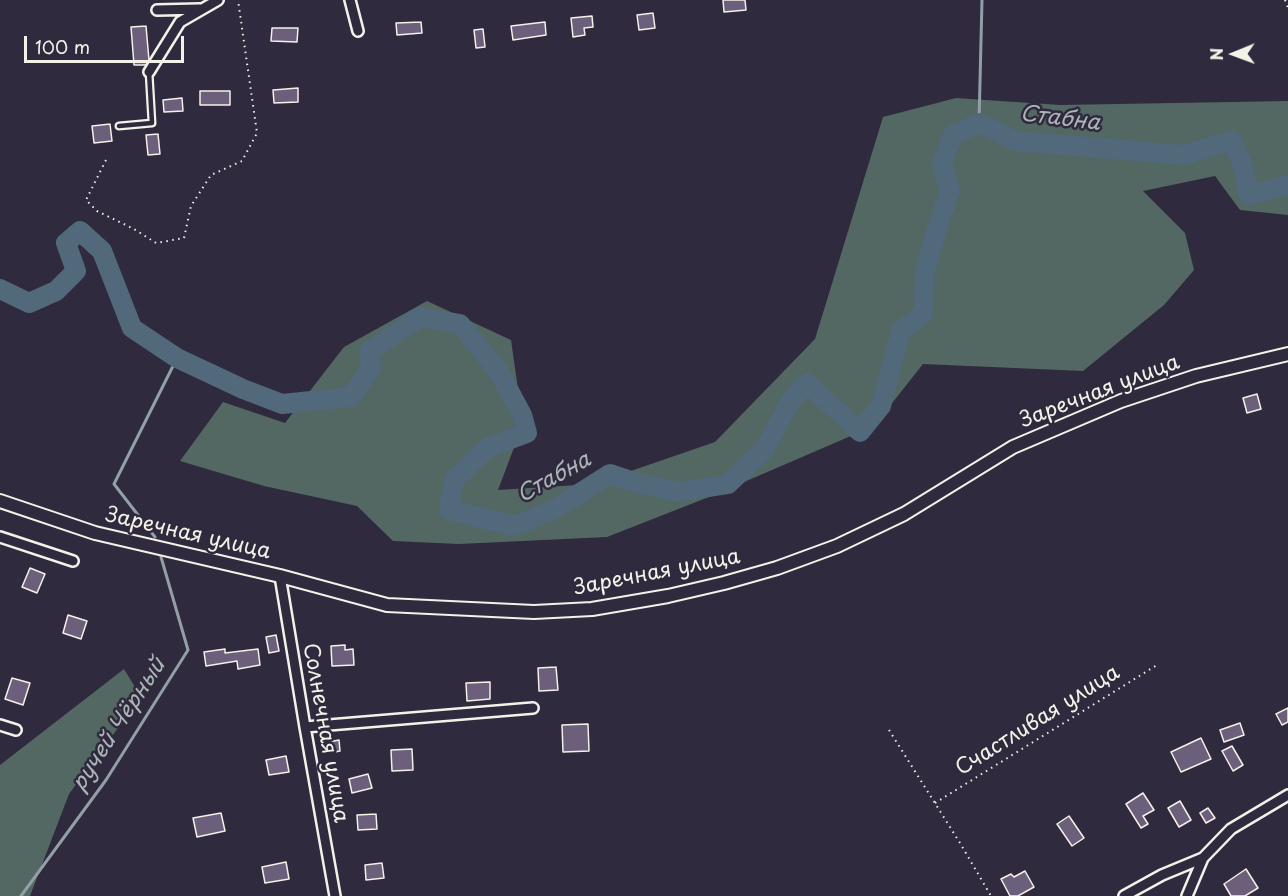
<!DOCTYPE html>
<html>
<head>
<meta charset="utf-8">
<style>
	body { margin:0 }
	#map { position:relative; width:1288px; height:896px; overflow:hidden; background:#2f2a3d; font-family:"Playpen Sans",sans-serif }
	canvas { display:block }
	.north { position:absolute; left:1204px; top:24px; width:60px; height:60px; -webkit-text-stroke:4px #2f2a3d; paint-order:stroke; rotate:269deg; font-size:16px; font-weight:700; line-height:24px; text-align:center; color:#f4f1e8 }
	.north::after { content:''; display:block; margin:auto; width:21px; height:27px; background:#f4f1e8; clip-path:polygon(50% 0,100% 100%,50% 72%,0 100%) }
	.scale { position:absolute; left:24px; top:36px; width:160px; height:27px; box-sizing:border-box; border:3px solid #f4f1e8; border-top:0; padding-left:8px; font-size:18px; line-height:21px; white-space:nowrap; color:#f4f1e8; -webkit-text-stroke:4px #2f2a3d; paint-order:stroke }
</style>
</head>
<body>
<div id="map">
<canvas width="1288" height="896"></canvas>
<div class="north">N</div>
<div class="scale">100 m</div>
</div>
<script>
const context = document.querySelector('canvas').getContext('2d');
context.lineJoin = 'round';
function fill(path, color) { context.fillStyle = color; context.fill(path, 'evenodd'); }
const shape = rows => new Path2D(rows.map(r => 'M' + r).join(''));
function trace(path, color, width, dash) { context.strokeStyle = color; context.lineWidth = width; context.lineCap = dash ? 'butt' : 'round'; context.setLineDash(dash || []); context.stroke(path); }
function drawText(font, color, halo, rows, align = 'center') {
  context.font = font + ' "Playpen Sans",sans-serif'; context.lineWidth = 5; context.setLineDash([]); context.textBaseline = 'middle'; context.strokeStyle = halo; context.fillStyle = color; for (const [text, x, y, turn = 0] of rows) {
    context.save(); context.translate(x, y); context.rotate((+turn || 0) * Math.PI / 180); context.textAlign = isNaN(turn) ? turn : align; if (halo) context.strokeText(text, 0, 0); context.fillText(text, 0, 0); context.restore();
  }
}
fill(shape([
	[956,98,1060,105,1288,101,1288,215,1240,210,1215,176,1143,191,1185,233,1194,270,1164,305,1083,371,923,364,874,426,714,495,607,537,459,544,393,541,357,506,264,486,180,461,223,402,285,423,344,347,427,301,511,340,523,424,498,490,593,484,715,442,815,339,883,117],
	[124,669,141,697,69,794,30,896,0,896,0,765]
]), '#536862');
trace(shape([
	[979,123,982,0],
	[155,537,114,484,177,358],
	[21,896,106,780,188,650,161,557]
]), '#929fa6', 3);
trace(shape([
	[0,289,29,303,56,291,76,271,66,243,80,231,102,251,132,328,177,358,243,389,282,404,351,397,371,368,370,351,420,317,460,324,499,372,522,415,527,433,487,448,454,480,449,510,514,526,555,509,610,474,640,484,679,492,728,484,764,450,790,402,807,383,860,432,881,406,901,331,923,314,925,272,938,225,950,192,942,163,953,135,979,123,1015,141,1184,155,1232,140,1243,166,1248,195,1288,185]
]), '#51697a', 20);
const building = shape([
	[723,0,745,0,746,10,724,12,723,0],
	[653,13,655,28,639,30,637,15,653,13],
	[592,16,593,27,584,28,585,35,573,37,571,18,592,16],
	[421,22,422,33,397,35,396,23,421,22],
	[545,22,546,35,513,40,511,26,545,22],
	[146,26,149,60,146,65,134,65,131,27,146,26],
	[272,28,298,28,297,42,271,41,272,28],
	[483,29,485,47,476,48,474,30,483,29],
	[298,88,298,102,274,103,273,90,298,88],
	[200,91,230,91,230,105,200,105,200,91],
	[182,98,183,111,164,112,163,100,182,98],
	[110,124,112,141,94,143,92,126,110,124],
	[158,134,160,154,148,155,146,135,158,134],
	[1257,394,1261,409,1247,413,1243,398,1257,394],
	[30,568,45,574,37,593,22,587,30,568],
	[68,615,87,621,81,639,63,633,68,615],
	[276,635,279,651,269,653,266,637,276,635],
	[345,645,345,650,353,649,354,665,332,666,331,646,345,645],
	[225,649,225,653,258,649,260,665,238,669,237,661,206,666,204,652,225,649],
	[556,667,558,690,539,691,538,668,556,667],
	[12,678,30,683,23,705,5,699,12,678],
	[490,682,490,699,467,701,466,683,490,682],
	[1288,708,1288,722,1282,725,1276,714,1288,708],
	[1240,723,1244,735,1224,742,1220,730,1240,723],
	[588,724,589,751,563,752,562,725,588,724],
	[1201,738,1211,759,1181,772,1171,752,1201,738],
	[339,740,340,751,329,753,328,742,339,740],
	[1232,746,1243,765,1233,771,1222,751,1232,746],
	[412,749,413,770,392,771,391,750,412,749],
	[286,756,289,772,269,775,266,760,286,756],
	[368,774,372,788,352,793,349,779,368,774],
	[1143,793,1154,810,1143,816,1148,824,1141,828,1126,804,1143,793],
	[1180,801,1191,820,1179,827,1168,808,1180,801],
	[1208,808,1215,818,1206,823,1200,813,1208,808],
	[221,813,225,831,197,837,193,818,221,813],
	[376,814,377,829,358,830,357,815,376,814],
	[1069,816,1084,838,1072,846,1057,824,1069,816],
	[286,862,289,879,265,883,262,867,286,862],
	[382,863,384,878,366,880,365,865,382,863],
	[1246,869,1258,888,1245,896,1231,896,1224,884,1246,869],
	[1025,871,1034,887,1018,896,1010,896,1001,879,1011,874,1014,877,1025,871]
]);
fill(building, '#6c5f7c');
trace(building, '#f4f1e8', 1.5);
const service = shape([
	[119,126,152,123,149,72]
]);
const minor = shape([
	[350,0,358,31],
	[157,10,200,9],
	[149,72,180,22,218,0],
	[0,537,73,561],
	[280,576,305,727,335,896],
	[0,725,16,730],
	[305,727,533,708],
	[1124,896,1162,875,1203,858],
	[1187,896,1203,858,1231,829,1288,795]
]);
const tertiary = shape([
	[0,501,95,533,280,576,387,605,534,612,592,609,668,596,724,583,777,568,837,546,904,514,1013,447,1121,401,1196,376,1288,354]
]);
trace(service, '#f4f1e8', 9);
trace(minor, '#f4f1e8', 14);
trace(tertiary, '#f4f1e8', 16);
trace(shape([
	[1285,0,1288,8],
	[106,160,86,200,97,211,134,229,156,243,184,238,191,206,211,175,242,161,257,133,238,0],
	[889,730,960,843,991,896],
	[935,803,1157,665]
]), '#f4f1e8', 2, [1.5, 4.5]);
trace(service, '#2f2a3d', 4.5);
trace(minor, '#2f2a3d', 9);
trace(tertiary, '#2f2a3d', 12);
drawText('21px', '#f4f1e8', '#2f2a3d', [
	["Заречная улица",1100,392,-21],
	["Заречная улица",188,534,13],
	["Заречная улица",657,573,-11],
	["Счастливая улица",1038,721,-32],
	["Солнечная улица",325,733,80]
]);
drawText('italic 22px', '#abb4b6', '#2f2a3d', [
	["Стабна",1060,119,7],
	["Стабна",554,478,-29],
	["ручей Чёрный",119,725,-57]
]);
</script>
</body>
</html>
